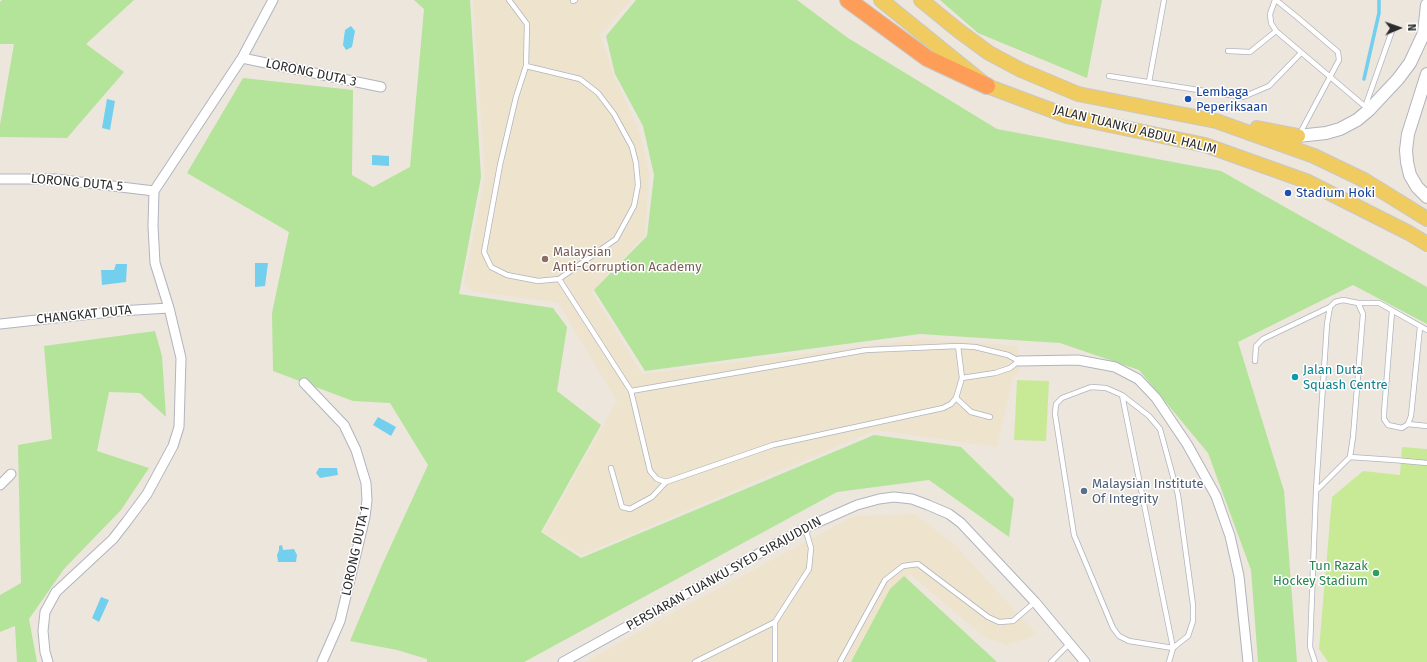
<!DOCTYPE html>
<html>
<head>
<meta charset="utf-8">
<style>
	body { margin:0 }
	#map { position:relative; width:1427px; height:662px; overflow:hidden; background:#ede6dd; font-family:"Fira Sans",sans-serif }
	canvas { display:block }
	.north { position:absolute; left:1379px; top:8px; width:40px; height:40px; -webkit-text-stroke:3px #fff; paint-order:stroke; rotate:88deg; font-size:11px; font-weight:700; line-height:16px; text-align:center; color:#2b2b2b }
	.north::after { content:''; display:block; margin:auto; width:14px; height:18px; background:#2b2b2b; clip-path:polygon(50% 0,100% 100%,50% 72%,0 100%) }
</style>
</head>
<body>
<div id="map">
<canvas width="1427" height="662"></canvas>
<div class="north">N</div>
</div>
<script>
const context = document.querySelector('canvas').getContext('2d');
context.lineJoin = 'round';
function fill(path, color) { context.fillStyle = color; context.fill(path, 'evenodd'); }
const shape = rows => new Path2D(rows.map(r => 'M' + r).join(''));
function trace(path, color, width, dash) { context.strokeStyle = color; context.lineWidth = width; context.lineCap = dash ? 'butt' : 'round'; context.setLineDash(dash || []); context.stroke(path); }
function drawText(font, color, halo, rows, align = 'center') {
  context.font = font + ' "Fira Sans",sans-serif'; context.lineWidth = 3; context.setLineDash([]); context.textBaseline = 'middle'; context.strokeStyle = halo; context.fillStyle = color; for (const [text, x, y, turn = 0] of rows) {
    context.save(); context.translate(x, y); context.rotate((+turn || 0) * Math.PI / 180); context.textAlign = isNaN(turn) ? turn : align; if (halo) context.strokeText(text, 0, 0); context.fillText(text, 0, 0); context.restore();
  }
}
fill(shape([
	[473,0,631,0,600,35,614,76,640,133,649,174,645,235,592,292,642,374,922,339,1018,346,1019,374,1013,376,997,447,876,430,582,555,543,532,617,401,558,303,472,291,464,283,485,177],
	[915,514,956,546,1037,635,1007,645,984,637,910,574,850,662,586,662,656,622,854,516]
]), '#eee3cd');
fill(shape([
	[2,0,134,0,86,44,124,72,67,138,0,137,0,125,14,44,0,44,0,2],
	[414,0,470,0,481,177,459,294,553,308,567,327,557,391,601,425,541,532,581,558,874,435,961,447,1014,499,1009,537,929,480,837,492,524,662,427,662,427,659,397,650,350,641,382,565,428,465,390,403,353,401,273,371,272,313,289,232,187,173,243,78,353,90,352,175,373,187,410,167,424,9],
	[636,0,797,0,848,38,997,129,1221,171,1427,287,1427,324,1353,285,1238,342,1284,491,1297,662,1258,662,1251,570,1208,453,1139,370,1060,343,920,334,645,371,594,290,647,236,654,175,643,126,615,74,606,36],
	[940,0,1102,0,1087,78,978,33],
	[155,331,162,356,166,417,140,393,109,392,97,451,149,468,121,510,64,569,29,619,37,662,17,662,15,626,0,632,0,595,21,583,18,445,52,439,44,346],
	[904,576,997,662,851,662,890,589]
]), '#b4e39a');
fill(shape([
	[1017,380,1049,381,1046,441,1014,440],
	[1402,447,1427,449,1427,662,1328,662,1319,649,1332,497,1363,471,1400,475]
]), '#c8ea96');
fill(shape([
	[351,26,355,31,352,47,346,50,343,45,345,30],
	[107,99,115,101,110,130,102,128],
	[372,155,389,156,389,166,372,165],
	[255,263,268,263,265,286,255,287],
	[116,264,127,264,126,282,102,285,101,270,114,270],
	[378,417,396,427,391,436,373,425],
	[319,468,337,468,338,475,320,478,316,473],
	[282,545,283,550,294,549,297,555,296,562,278,562,277,555,279,550,279,546],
	[101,597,109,600,99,622,92,618]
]), '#72cfee');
trace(shape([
	[1364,79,1379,13,1379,0]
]), '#72cfee', 3.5);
const lane = shape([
	[509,0,527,24,526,66],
	[1275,0,1270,14,1271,23,1276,31,1368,109],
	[1276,0,1297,17,1338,52,1339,60,1299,135],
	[573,1,575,0],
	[1228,51,1250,52,1276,31],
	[526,66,580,79,598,93,614,114,632,147,636,163,638,185,634,206,616,239,559,279,538,281,507,275,491,267,484,252,500,165,516,97,526,66],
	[1109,76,1243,97,1269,86,1301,53],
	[1149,82,1164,0],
	[1365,107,1393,28],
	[559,279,631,391],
	[1358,303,1379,303,1427,330],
	[1392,311,1384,413,1384,419,1388,425,1402,428,1408,424,1411,416,1420,327],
	[958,346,975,347,1008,355,1019,361,1010,368,995,373,962,378,956,398,951,404,943,408,773,445,666,482,657,479,650,471,631,391,866,350,958,346],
	[958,346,962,378],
	[1255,361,1256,346,1263,339,1330,307],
	[1091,387,1106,388,1122,395,1149,416,1160,429,1178,495,1193,605,1193,621,1188,636,1173,648,1129,641,1119,636,1113,628,1074,535,1055,414,1056,404,1062,398,1091,387],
	[1122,395,1173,648,1169,662],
	[956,398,971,412,990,417],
	[1408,424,1427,426],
	[1350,457,1394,460,1427,463],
	[611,468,622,507,630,509,652,497,666,482],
	[695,662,775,622],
	[775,662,775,622,809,569,811,548,805,528],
	[840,662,885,580,903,566,918,564,988,617,999,622,1013,621,1035,602],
	[1051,662,1070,643],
	[1315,662,1310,647,1316,491,1327,324,1330,307,1335,302,1343,300,1358,303,1363,314,1353,437,1350,457,1316,491]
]);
const street = shape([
	[242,58,381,87],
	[0,179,55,179,154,191],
	[0,324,119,311,169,308],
	[1019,361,1078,360,1115,367,1138,379,1156,398,1187,444,1216,496,1230,536,1239,576,1248,662],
	[304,383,344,425,356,450,366,483,367,500,365,517,340,621,322,662],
	[0,485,11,474],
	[48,662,45,652,43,631,45,612,56,592,113,539,127,521,147,494,173,446,179,427,181,358,169,308,155,263,153,226,154,191,242,58,273,0],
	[563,662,805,528,857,505,879,499,894,497,912,499,928,505,949,514,961,523,1035,602,1085,662]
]);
const secondary = shape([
	[1427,74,1408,134,1406,150,1407,162,1410,175,1417,187,1427,197],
	[1298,136,1326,133,1340,129,1357,120,1369,110,1398,79,1410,63,1424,33,1427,5]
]);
const primary = shape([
	[881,0,987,86,1067,116,1205,145,1306,181,1409,233,1427,244],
	[921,0,959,31,989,53,1021,70,1078,94,1216,121,1314,156,1364,180,1427,219],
	[1257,128,1298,136]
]);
const highway = shape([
	[848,0,927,58,987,86]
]);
trace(lane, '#b1b4bf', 6);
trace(street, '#b1b4bf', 11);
trace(secondary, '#b1b4bf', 14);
trace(primary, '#c8c8c8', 16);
trace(highway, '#c8c8c8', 18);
trace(lane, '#fff', 4.5);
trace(street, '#fff', 9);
trace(secondary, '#fff', 12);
trace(primary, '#f0cb60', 14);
trace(highway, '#fd9d58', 16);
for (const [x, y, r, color] of [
	[1188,99,4,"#1a4fb4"],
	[1288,193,4,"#1a4fb4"],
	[545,259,4,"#8d6e63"],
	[1295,377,4,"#0f9aa8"],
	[1084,491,4,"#5c6f8a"],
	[1376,573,4,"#2e9e5b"]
]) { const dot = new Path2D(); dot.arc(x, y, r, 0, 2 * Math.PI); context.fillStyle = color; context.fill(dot); trace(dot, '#fff', 1.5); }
drawText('13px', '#2b2b2b', '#fff', [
	["LORONG DUTA 3",311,73,12],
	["JALAN TUANKU ABDUL HALIM",1135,130,14],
	["LORONG DUTA 5",77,183,5],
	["CHANGKAT DUTA",84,315,-6],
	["LORONG DUTA 1",356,551,-78],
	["PERSIARAN TUANKU SYED SIRAJUDDIN",724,574,-29]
]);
drawText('13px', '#164399', '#fff', [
	["Lembaga",1196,92],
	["Peperiksaan",1196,107],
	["Stadium Hoki",1296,193]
], 'left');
drawText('13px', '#785e54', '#fff', [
	["Malaysian",553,252],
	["Anti-Corruption Academy",553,267]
], 'left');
drawText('13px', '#0d838f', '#fff', [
	["Jalan Duta",1303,370],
	["Squash Centre",1303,385]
], 'left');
drawText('13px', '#4e5e75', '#fff', [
	["Malaysian Institute",1092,484],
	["Of Integrity",1092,499]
], 'left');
drawText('13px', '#27864d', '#fff', [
	["Tun Razak",1368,566],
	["Hockey Stadium",1368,581]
], 'right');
</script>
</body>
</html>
